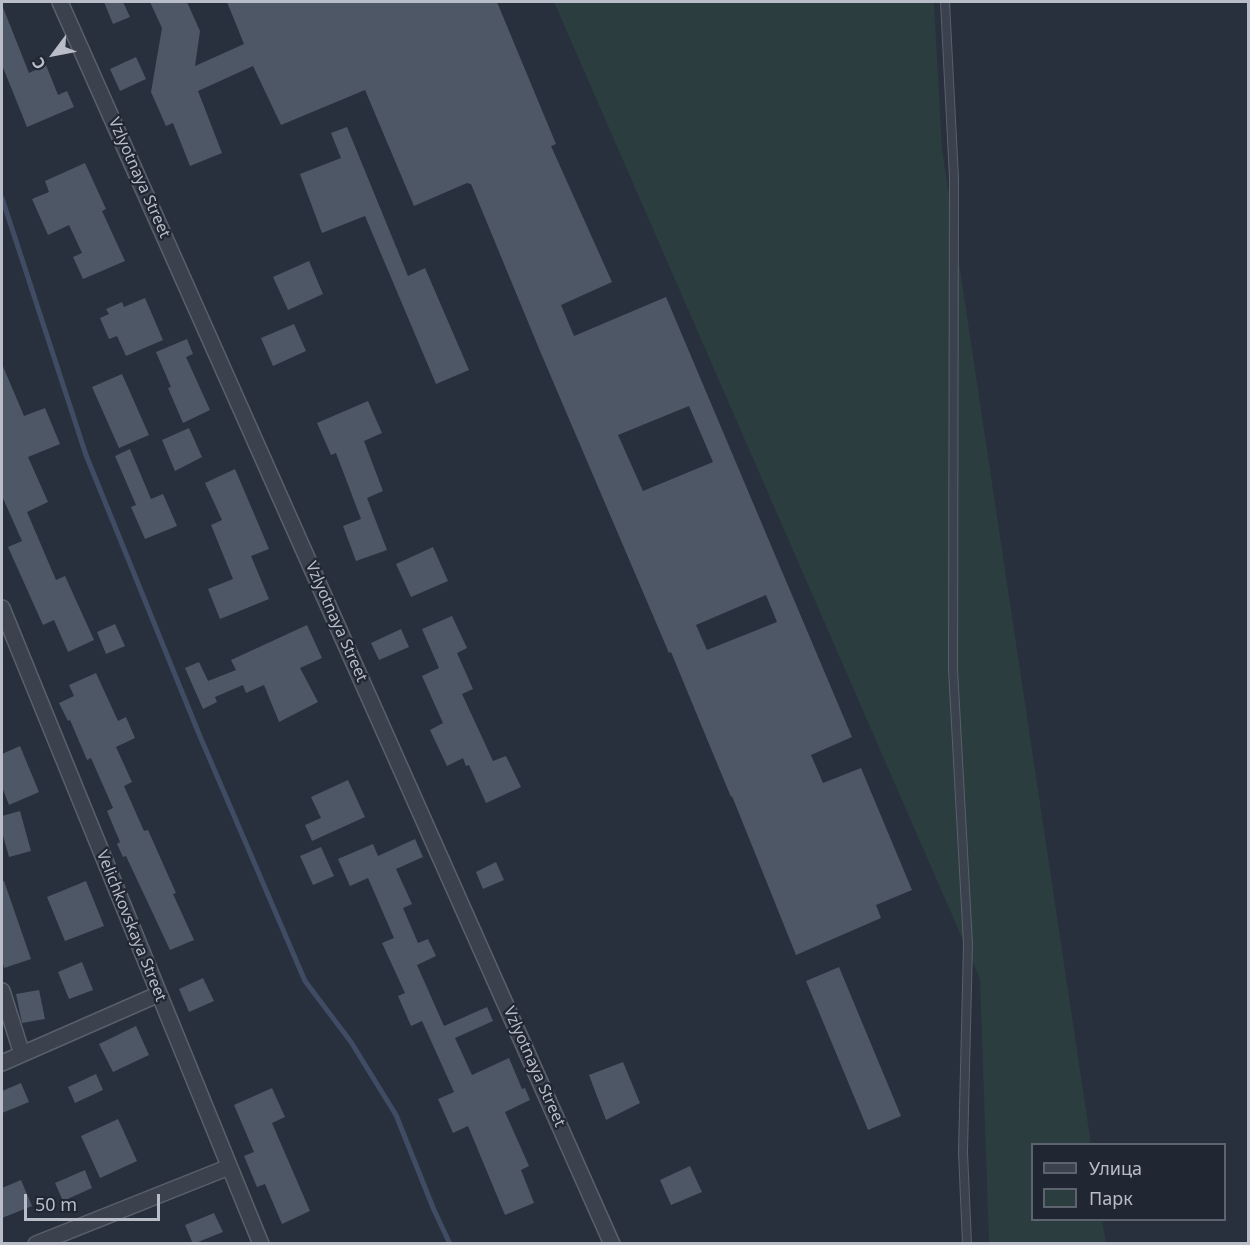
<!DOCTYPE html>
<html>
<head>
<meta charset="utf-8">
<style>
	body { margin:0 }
	#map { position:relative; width:1250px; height:1245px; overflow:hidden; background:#28303d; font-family:"Noto Sans",sans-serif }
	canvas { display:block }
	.frame { position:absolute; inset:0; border:3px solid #b8bdc8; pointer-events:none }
	.legend { position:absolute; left:1031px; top:1143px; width:195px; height:78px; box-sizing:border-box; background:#202733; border:2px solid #5d636f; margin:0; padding:8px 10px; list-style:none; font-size:18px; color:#b8bdc8 }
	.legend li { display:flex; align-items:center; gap:12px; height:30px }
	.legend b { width:30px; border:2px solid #5d636f }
	.north { position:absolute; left:24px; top:24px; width:60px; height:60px; -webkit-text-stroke:4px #202733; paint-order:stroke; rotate:238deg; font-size:16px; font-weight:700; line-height:24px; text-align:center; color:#b8bdc8 }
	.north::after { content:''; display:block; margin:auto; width:21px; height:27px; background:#b8bdc8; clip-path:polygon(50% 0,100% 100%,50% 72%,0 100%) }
	.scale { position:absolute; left:24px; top:1194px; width:136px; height:27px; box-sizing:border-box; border:3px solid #b8bdc8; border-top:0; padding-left:8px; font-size:18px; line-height:21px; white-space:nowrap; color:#b8bdc8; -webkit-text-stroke:4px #202733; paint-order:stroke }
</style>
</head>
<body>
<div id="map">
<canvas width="1250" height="1245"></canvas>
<div class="frame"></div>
<ul class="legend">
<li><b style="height:8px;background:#3b424d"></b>Улица</li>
<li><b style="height:16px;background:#2b3d3f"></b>Парк</li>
</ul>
<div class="north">С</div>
<div class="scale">50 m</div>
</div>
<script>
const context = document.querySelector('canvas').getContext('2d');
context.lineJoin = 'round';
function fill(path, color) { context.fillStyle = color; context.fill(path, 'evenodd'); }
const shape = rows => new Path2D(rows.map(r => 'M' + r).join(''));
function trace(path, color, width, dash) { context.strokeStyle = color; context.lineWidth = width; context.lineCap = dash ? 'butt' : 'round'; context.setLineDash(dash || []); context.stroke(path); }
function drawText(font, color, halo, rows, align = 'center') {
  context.font = font + ' "Noto Sans",sans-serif'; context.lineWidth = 4.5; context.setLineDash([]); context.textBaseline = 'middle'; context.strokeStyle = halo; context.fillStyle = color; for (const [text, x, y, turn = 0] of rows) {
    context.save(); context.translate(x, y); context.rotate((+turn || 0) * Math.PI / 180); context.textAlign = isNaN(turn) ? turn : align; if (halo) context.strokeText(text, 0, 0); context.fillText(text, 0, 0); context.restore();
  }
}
fill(shape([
	[554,2,934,2,942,149,1091,1144,1032,1144,1032,1220,1102,1220,1106,1243,989,1243,980,979]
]), '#2b3d3f');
trace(shape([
	[2,198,86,455,199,734,305,981,351,1042,396,1115,434,1210,450,1244]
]), '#404c64', 5);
fill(shape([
	[104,2,123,2,130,17,113,24],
	[150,2,187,2,200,31,195,66,244,44,227,2,497,2,556,144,551,146,612,282,561,305,574,336,666,297,852,737,811,755,823,783,861,768,912,890,876,905,881,918,796,955,732,796,731,797,671,652,669,653,540,351,471,184,467,183,414,206,365,90,281,125,253,66,198,91,222,153,190,166,173,123,166,126,151,92,162,28],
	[689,406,713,462,643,491,618,435],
	[766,595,777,622,707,650,696,625],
	[2,5,29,73,46,65,58,95,67,91,74,107,27,127,2,65],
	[136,57,146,79,120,91,110,69],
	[347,127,408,276,425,268,469,370,436,384,365,216,322,233,300,174,341,158,331,133],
	[85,163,106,209,102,211,125,261,83,279,73,257,82,253,69,225,48,235,32,199,49,192,45,181],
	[309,261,323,294,288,310,273,277],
	[145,298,163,340,126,356,117,336,109,339,100,318,109,314,106,309,122,302,124,307],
	[294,324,306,351,273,366,261,338],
	[187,339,193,354,186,357,210,410,183,423,168,388,171,387,156,352],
	[2,364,24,416,45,408,60,444,28,457,48,502,27,512,56,580,65,576,94,640,68,652,54,620,43,625,8,547,22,541,2,496],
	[122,374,149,435,119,448,92,387],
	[368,401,382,433,364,441,383,491,367,498,387,550,356,561,343,526,361,519,336,453,331,455,317,423],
	[189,428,202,457,175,471,162,440],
	[130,449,151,499,163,494,177,526,145,539,131,507,136,505,115,456],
	[235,469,269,549,251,556,269,599,220,619,208,589,233,579,211,525,222,520,205,483],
	[433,547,448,581,411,597,396,564],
	[452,616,467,648,457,653,473,689,462,694,493,761,506,756,521,787,486,803,469,765,466,766,463,758,447,766,430,730,443,723,422,676,439,668,422,629],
	[115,624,125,646,106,654,97,632],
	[307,625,322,658,300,668,318,702,279,722,264,685,246,693,243,685,215,697,217,702,203,709,185,668,199,662,208,681,236,670,231,660],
	[401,629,409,647,379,660,371,643],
	[96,673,118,721,126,717,135,738,116,747,132,782,124,786,144,831,148,830,176,893,173,894,194,940,170,950,126,856,123,857,117,844,120,842,107,811,113,808,91,758,87,760,70,720,68,721,59,703,74,696,69,685],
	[20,746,39,792,9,805,2,787,2,754],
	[348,780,365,817,312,841,305,825,321,818,311,797],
	[20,811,31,851,9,857,2,832,2,816],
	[415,839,423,857,396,869,412,904,403,908,418,943,428,939,436,956,417,965,444,1026,487,1007,493,1021,455,1038,472,1075,509,1058,522,1089,525,1088,530,1100,505,1112,529,1166,521,1170,534,1203,505,1215,468,1126,453,1133,438,1099,454,1092,422,1021,411,1026,398,996,405,993,382,943,394,938,368,878,350,886,338,859,373,844,378,856],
	[321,847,334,876,313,885,300,856],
	[496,862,504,880,483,889,476,872],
	[2,881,4,881,31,959,4,968,2,959],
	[86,881,104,926,65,941,47,897],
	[82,962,93,990,69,999,58,972],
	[839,967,901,1116,868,1130,806,981],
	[203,978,214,1001,189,1012,179,989],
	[39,990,45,1019,22,1023,16,994],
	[136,1026,149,1055,113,1072,99,1044],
	[623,1062,640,1103,606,1120,589,1075],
	[96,1074,103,1090,75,1103,68,1087],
	[21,1083,29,1102,2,1113,2,1091],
	[272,1088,285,1117,272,1123,310,1211,282,1224,265,1184,257,1187,244,1156,254,1152,234,1105],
	[118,1119,137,1161,100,1178,81,1136],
	[690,1166,702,1192,671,1205,660,1180],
	[85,1170,92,1188,63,1201,55,1183],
	[21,1180,32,1206,2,1218,2,1188],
	[214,1213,223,1232,193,1244,185,1225]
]), '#4e5766');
const lane = shape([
	[945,2,954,178,953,669,968,944,963,1152,967,1244]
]);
const street = shape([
	[60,2,612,1244],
	[2,608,261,1244],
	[2,991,22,1054],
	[2,1063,159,994],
	[36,1244,229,1167]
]);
trace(lane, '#59606b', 10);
trace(street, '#59606b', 18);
trace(lane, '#3b424d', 8);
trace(street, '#3b424d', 15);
drawText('16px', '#b8bdc8', '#202733', [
	["Vzlyotnaya Street",139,178,66],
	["Vzlyotnaya Street",336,622,66],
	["Velichkovskaya Street",131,926,68],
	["Vzlyotnaya Street",534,1067,66]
]);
</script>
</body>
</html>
